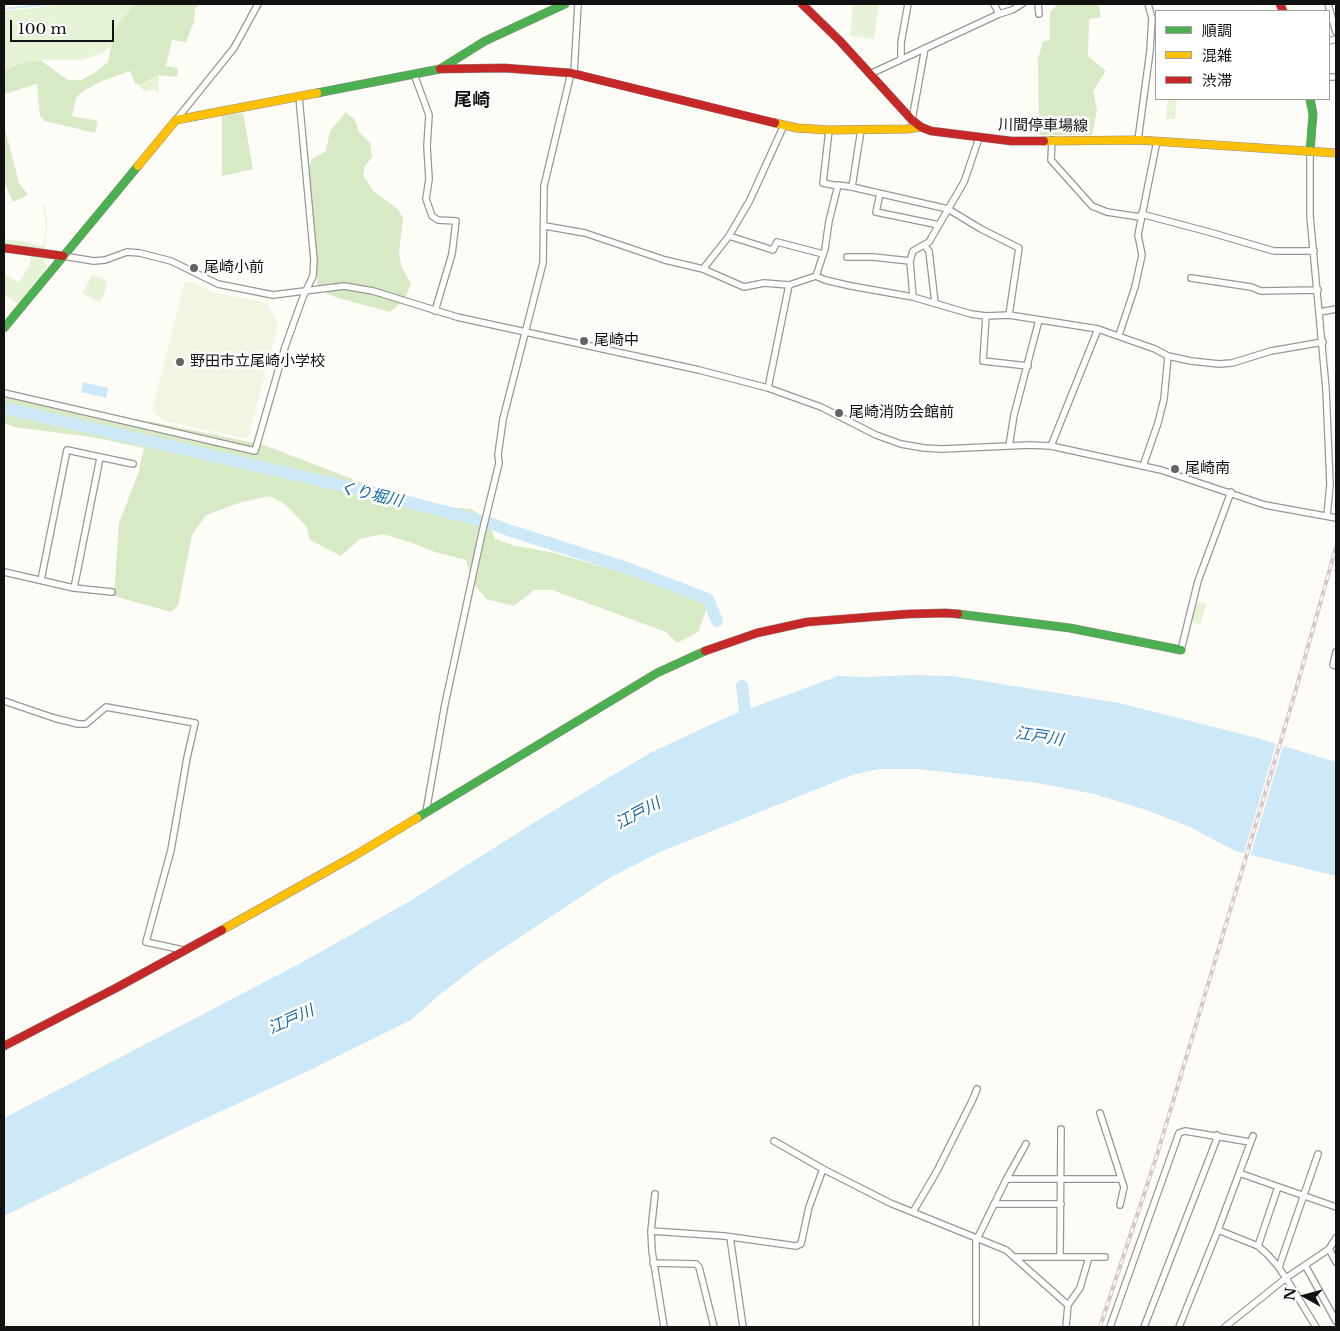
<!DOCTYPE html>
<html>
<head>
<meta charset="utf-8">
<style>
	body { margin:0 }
	#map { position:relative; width:1340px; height:1331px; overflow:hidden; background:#fdfcf7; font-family:"Libre Baskerville","Noto Sans JP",serif }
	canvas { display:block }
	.frame { position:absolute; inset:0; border:5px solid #111; pointer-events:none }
	.legend { position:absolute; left:1155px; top:10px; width:175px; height:90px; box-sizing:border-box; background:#fff; border:1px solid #a0a0a0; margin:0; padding:6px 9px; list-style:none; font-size:15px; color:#111 }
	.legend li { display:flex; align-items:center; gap:10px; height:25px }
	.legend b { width:25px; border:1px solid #a0a0a0 }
	.north { position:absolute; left:1280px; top:1271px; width:50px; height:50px; -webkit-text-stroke:4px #fff; paint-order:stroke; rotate:277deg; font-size:14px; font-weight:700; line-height:20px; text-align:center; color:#111 }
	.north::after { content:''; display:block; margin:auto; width:18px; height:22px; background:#111; clip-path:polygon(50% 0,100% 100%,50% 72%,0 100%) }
	.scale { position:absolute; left:10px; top:20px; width:104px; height:22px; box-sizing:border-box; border:2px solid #111; border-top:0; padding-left:6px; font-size:15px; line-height:18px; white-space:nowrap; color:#111; -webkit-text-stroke:4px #fff; paint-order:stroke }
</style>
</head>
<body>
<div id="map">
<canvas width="1340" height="1331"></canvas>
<div class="frame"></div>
<ul class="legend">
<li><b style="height:6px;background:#4caf50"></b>順調</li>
<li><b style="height:6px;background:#ffc107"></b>混雑</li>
<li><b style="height:6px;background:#c62828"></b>渋滞</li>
</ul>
<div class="north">N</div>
<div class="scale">100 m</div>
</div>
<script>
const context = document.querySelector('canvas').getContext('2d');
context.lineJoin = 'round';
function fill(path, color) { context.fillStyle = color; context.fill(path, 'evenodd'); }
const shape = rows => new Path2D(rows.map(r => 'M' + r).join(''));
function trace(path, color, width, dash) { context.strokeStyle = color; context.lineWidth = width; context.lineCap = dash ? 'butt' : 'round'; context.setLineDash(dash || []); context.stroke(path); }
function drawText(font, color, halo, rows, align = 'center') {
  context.font = font + ' "Libre Baskerville","Noto Sans JP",serif'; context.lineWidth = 5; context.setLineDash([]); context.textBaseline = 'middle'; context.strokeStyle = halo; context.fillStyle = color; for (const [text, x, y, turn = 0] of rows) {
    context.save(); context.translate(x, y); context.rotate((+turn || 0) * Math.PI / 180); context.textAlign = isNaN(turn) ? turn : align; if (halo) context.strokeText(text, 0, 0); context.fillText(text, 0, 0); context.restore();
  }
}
fill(shape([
	[62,4,135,4,132,6,114,32,112,45,101,54,81,60,40,60,25,62,4,70,4,11,26,9],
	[853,4,879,4,874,39,850,36],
	[157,75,159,75,158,94,155,89,145,92,135,83,142,85],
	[1168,99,1177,99,1175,119,1166,119],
	[43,201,46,210,47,228,44,249,4,244,4,239,29,242,31,244,43,246,46,228],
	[31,256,43,257,46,267,43,271,45,274,20,305,4,294,4,274,19,282,30,264],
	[92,275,105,280,107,286,100,302,82,293],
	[1198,602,1206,604,1200,625,1192,622,1191,620,1195,604]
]), '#e7f3d7');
fill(shape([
	[135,4,200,4,195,9,194,22,186,42,172,40,166,66,178,68,177,77,157,75,141,85,135,83,130,71,102,81,83,91,76,98,72,116,98,121,95,133,45,121,40,116,37,84,4,94,4,70,25,62,40,60,68,80,81,80,96,72,108,62,114,32,132,6],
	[1058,4,1098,4,1101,17,1089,19,1088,56,1106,71,1093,91,1097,110,1092,135,1039,135,1038,59,1043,41,1050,40,1050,12],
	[346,112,355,120,359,132,370,143,372,157,365,166,363,175,373,191,398,209,403,218,399,253,402,268,411,284,404,300,390,312,338,298,318,290,317,277,310,267,309,167,312,159,326,151,330,131],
	[243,113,253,169,222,176,222,116],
	[4,125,19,183,28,195,13,202,4,182],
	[4,392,47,405,153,422,264,445,396,496,445,507,471,509,488,520,495,539,512,545,554,553,704,596,707,608,698,632,677,643,666,632,552,590,534,590,514,606,486,599,472,581,466,560,435,552,412,543,383,534,360,539,341,556,310,540,306,526,286,505,270,496,242,502,206,515,192,535,178,606,171,612,114,596,119,523,138,474,144,448,92,437,14,427,4,423]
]), '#d8eac5');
fill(shape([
	[190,281,212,292,267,303,278,323,248,439,164,421,152,410,184,283]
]), '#f0f6e1');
fill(shape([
	[83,382,108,388,106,398,81,392],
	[908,675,952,676,1119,703,1257,738,1336,762,1336,876,1235,851,1190,827,1146,810,1094,794,1038,783,919,769,879,769,852,775,660,852,611,877,482,962,438,996,411,1020,308,1071,189,1126,4,1216,4,1118,301,963,410,901,543,817,650,753,727,717,838,676,870,677]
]), '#cde8f7');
fill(shape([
	[1277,741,1284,743,1250,857,1243,856]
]), '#fdfcf7');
trace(shape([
	[4,9,48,4]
]), '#cde8f7', 2);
trace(shape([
	[4,408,370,492,493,524,508,530,630,569,708,599,717,621],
	[742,686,747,726]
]), '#cde8f7', 12);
const street = shape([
	[994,4,999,14],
	[1038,4,1039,14],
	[1328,4,1336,32],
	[1329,41,1336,39],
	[901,58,901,43,908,4],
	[574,73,578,4],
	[414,74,429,115,427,146,429,179,426,199,432,216,438,220,456,221,452,254,435,311],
	[870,74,999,14,1012,10,1022,4],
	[1329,77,1336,77],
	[176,120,234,48,258,4],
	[912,120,925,48],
	[829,130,823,183,838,186],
	[1052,140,1051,160,1092,206,1107,212,1140,217],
	[1138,140,1150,51,1152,18,1148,4],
	[1310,152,1310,216,1326,389,1330,484,1327,516],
	[852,187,861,130],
	[880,194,876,212,939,225],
	[1141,214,1209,232,1274,251,1314,251],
	[545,226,585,233,665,260,703,269,744,287,764,283,789,285,816,276],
	[729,236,773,250,777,242,823,254],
	[924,245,929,251,935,303],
	[63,256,94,261,105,260,127,252,140,253,171,261,218,284,273,295,344,286,373,291,457,317,699,370,768,388,821,407,876,435,901,444,924,448,942,449,1030,445,1051,446,1161,470,1265,505,1336,518],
	[847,257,873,257,910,261,913,251,929,242,964,182,979,138],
	[910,261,913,297],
	[703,269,729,236,750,200,784,125],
	[816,276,825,280,851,286,913,297,971,314,986,316,1009,315,1098,329,1155,349,1168,356,1191,361,1219,364,1232,363,1271,351,1323,342],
	[816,276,825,249,829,221,838,185,852,187,948,209,981,229,1019,248,1009,315],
	[1191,278,1251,287,1261,291,1318,290],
	[1320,312,1336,309],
	[986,316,983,361,1028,366],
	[1119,335,1135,287,1142,255,1138,235,1157,141],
	[768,388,789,285],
	[4,393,255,451,285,347,303,297,313,276,314,260,299,97],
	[1009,446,1014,415,1039,320],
	[1051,446,1098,329],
	[1143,466,1158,423,1164,399,1168,356],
	[4,572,74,588,112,592],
	[41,580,67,450,133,464],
	[74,588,100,458],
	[1181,650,1198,581,1231,492],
	[1336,652,1333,665,1336,666],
	[4,701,54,718,78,724,86,724,106,707,195,723,187,758,171,850,146,942,183,950],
	[426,812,445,704,482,533,499,463,498,455,503,419,543,263,544,186,571,73],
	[1100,1113,1124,1187,1120,1205],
	[774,1141,823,1169,890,1203,1006,1250,1068,1305],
	[1239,1173,1336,1207],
	[1007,1179,1121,1179],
	[655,1194,651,1231,652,1251,664,1327],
	[994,1204,1061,1204],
	[913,1212,937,1171,973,1099,977,1089],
	[1218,1230,1258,1246,1267,1254,1277,1265,1286,1278,1316,1327],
	[651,1231,724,1236,796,1246,801,1244,809,1207,823,1169],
	[730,1237,743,1327],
	[1258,1246,1278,1187],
	[1329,1249,1336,1262],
	[1060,1256,1061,1129],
	[1015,1257,1105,1257],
	[653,1263,696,1264,699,1267,714,1327],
	[1305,1265,1336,1321],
	[1279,1267,1318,1154],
	[976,1327,976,1241,1007,1178,1026,1144],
	[1066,1327,1068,1305,1080,1288,1089,1257],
	[1110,1327,1179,1133,1185,1131,1250,1142],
	[1144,1327,1216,1141,1217,1135],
	[1179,1327,1218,1230,1253,1136],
	[1225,1327,1286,1278,1329,1249,1336,1238]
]);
const fast = shape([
	[317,93,440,69,485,41,565,4],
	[1310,99,1313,114,1310,152],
	[4,328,138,166],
	[958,614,1070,628,1181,650],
	[417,818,657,673,705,651]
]);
const slow = shape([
	[775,123,797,128,829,130,907,129,921,127],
	[1044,141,1138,140,1336,153],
	[138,166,176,120,317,93],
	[222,930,354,856,417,818]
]);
const jam = shape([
	[802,4,840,41,912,120,921,127,931,131,1011,141,1044,141],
	[1280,4,1283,11],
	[440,69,504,68,571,73,775,123],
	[4,248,63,256],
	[705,651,757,633,807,622,908,614,946,613,958,614],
	[4,1046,116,988,222,930]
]);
trace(street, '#979795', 8);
trace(fast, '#8e8d8b', 9);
trace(slow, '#8e8d8b', 9);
trace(jam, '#8e8d8b', 9);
trace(street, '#fffffe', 5.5);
trace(fast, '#4caf50', 8);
trace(slow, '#ffc107', 8);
trace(jam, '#c62828', 8);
const rail = shape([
	[1100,1327,1157,1155,1293,700,1336,547]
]);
trace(rail, '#d9c6c7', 4);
trace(rail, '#fff', 2, [5.5]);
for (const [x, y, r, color] of [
	[194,268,5,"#646362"],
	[584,341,5,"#646362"],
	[180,362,5,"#646362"],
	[839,413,5,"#646362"],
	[1175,469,5,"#646362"]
]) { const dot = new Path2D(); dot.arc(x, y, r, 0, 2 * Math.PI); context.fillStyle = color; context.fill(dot); trace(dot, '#fff', 2); }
drawText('15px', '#111', '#fff', [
	["川間停車場線",1043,126,1]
]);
drawText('15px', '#111', '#fff', [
	["尾崎小前",204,268],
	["尾崎中",594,341],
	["野田市立尾崎小学校",190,362],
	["尾崎消防会館前",849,413],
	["尾崎南",1185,469]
], 'left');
drawText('italic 16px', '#1768a6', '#fff', [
	["くり堀川",371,495,13],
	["江戸川",1039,737,9],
	["江戸川",638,814,-28],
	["江戸川",291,1020,-24]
]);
drawText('bold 18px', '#111', '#fff', [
	["尾崎",472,101]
]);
</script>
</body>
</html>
